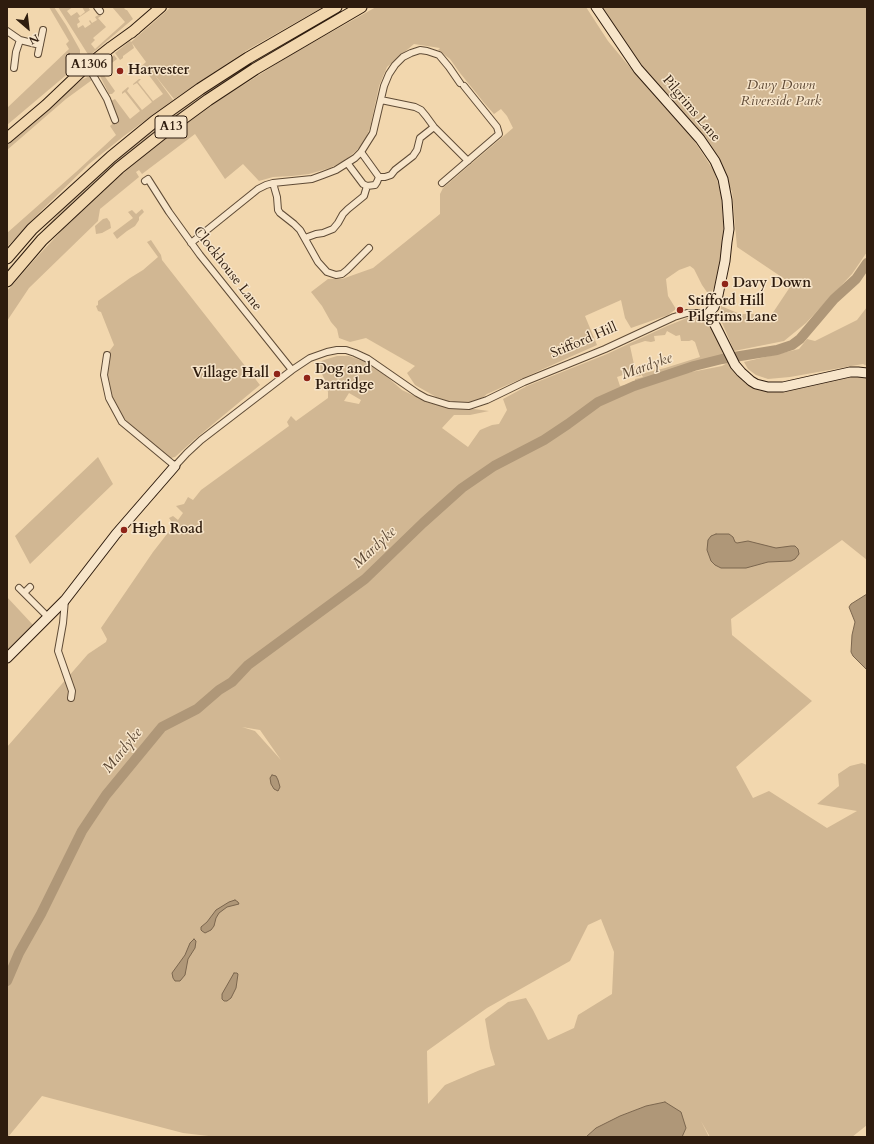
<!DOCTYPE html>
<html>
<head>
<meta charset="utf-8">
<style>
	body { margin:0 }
	#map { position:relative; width:874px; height:1144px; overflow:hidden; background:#f2d7ae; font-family:Cardo,serif }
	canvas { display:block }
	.frame { position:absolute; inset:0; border:8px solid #2e1c0e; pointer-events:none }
	.north { position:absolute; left:8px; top:8px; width:40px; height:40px; -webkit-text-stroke:3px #f7e5ca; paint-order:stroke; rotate:152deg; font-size:11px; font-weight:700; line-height:16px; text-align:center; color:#2e1c0e }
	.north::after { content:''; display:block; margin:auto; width:14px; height:18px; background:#2e1c0e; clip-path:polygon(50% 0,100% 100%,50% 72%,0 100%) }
</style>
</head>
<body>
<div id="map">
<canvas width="874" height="1144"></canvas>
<div class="frame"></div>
<div class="north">N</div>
</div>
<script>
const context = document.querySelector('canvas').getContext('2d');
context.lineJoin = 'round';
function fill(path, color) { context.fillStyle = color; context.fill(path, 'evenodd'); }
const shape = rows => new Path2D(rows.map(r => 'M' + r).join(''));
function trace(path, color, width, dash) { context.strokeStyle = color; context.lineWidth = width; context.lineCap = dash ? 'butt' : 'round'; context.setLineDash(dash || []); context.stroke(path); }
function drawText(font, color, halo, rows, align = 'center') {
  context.font = font + ' Cardo,serif'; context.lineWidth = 3; context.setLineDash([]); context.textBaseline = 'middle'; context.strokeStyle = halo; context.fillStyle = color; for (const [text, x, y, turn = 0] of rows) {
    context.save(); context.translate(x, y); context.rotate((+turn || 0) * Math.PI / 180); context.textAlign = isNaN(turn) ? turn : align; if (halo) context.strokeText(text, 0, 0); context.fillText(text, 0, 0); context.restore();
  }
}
fill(shape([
	[49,7,54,7,66,25,80,50,80,55,84,60,7,125,7,108,69,49,66,44,69,41],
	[58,7,73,7,67,11,71,16,77,12,80,16,85,12,82,7,88,7,90,10,78,18,80,22,77,24,78,28,83,25,85,28,91,24,89,21,90,20,92,23,97,20,95,17,100,14,101,16,98,18,106,27,93,38,95,40,91,44,95,49,125,22,112,7,123,7,126,10,127,10,133,19,89,56],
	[171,7,323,7,249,49,174,99,154,74,173,100,124,136,89,164,42,210,7,247,7,233,76,172,116,135,110,126,118,119,111,101,115,99,130,119,140,111,125,92,122,94,122,92,128,87,129,88,127,91,142,110,152,102,137,83,133,85,133,84,139,79,141,79,138,82,153,101,163,94,145,70,139,74,137,70,146,62,132,43,134,48,123,56,123,58,120,60,115,53,130,41,131,42],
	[376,7,586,7,608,41,628,65,693,139,714,171,721,193,724,233,720,264,714,288,709,295,702,285,694,269,690,266,679,270,666,279,668,296,676,309,668,315,631,328,625,318,621,300,585,316,597,345,487,394,477,402,463,404,445,402,415,385,407,373,415,366,366,338,350,342,339,338,337,329,331,322,322,306,311,292,328,279,342,279,373,268,440,214,440,194,443,188,513,128,507,116,501,109,494,114,485,104,460,73,450,59,438,50,440,48,414,44,387,67,379,86,370,128,365,140,357,150,344,161,330,168,309,174,292,176,273,177,259,181,243,164,225,179,195,134,142,174,139,170,136,172,139,177,100,209,98,221,29,288,7,321,7,291,36,258,67,225,118,177,168,137,221,99,289,56],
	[602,7,867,7,867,252,852,274,806,323,784,341,734,351,721,320,721,306,740,314,772,314,792,284,737,247,732,191,635,57],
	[300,35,300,36,173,119,7,275,7,270,38,235,69,203,109,166,162,123,212,88,268,53],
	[114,55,117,59,101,71,115,91,112,94,109,94,99,74,99,71,100,68,104,63],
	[88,77,90,77,92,80,66,99,7,150,7,142,81,80],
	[142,209,144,212,139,217,139,220,135,226,127,231,117,239,113,233,133,218,128,212,132,210,136,214],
	[107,218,110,222,111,228,102,233,96,234,95,226,103,219],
	[151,240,161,255,162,260,260,385,195,439,175,457,171,458,165,455,132,426,119,413,112,398,107,382,107,369,108,353,114,345,101,312,98,311,96,306,98,305,98,301,130,278,143,270,158,257,147,242],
	[867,307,867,366,863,364,790,377,768,379,756,375,748,369,744,362,799,349,807,339,815,341,857,320],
	[692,316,708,318,714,330,724,357,691,366,650,379,635,382,635,379,643,377,641,374,665,368,700,357,695,342,692,340,689,341,681,341,680,335,676,336,667,331,665,335,654,336,655,341,651,342,645,341,630,346,635,369,637,368,641,376,624,378,623,375,617,377,620,386,722,366,729,362,733,369,745,383,761,391,780,392,842,377,862,375,867,378,867,560,842,540,731,619,732,635,812,701,736,767,753,798,769,791,827,828,857,811,817,804,839,786,838,774,850,766,862,763,867,765,867,1125,852,1137,710,1137,701,1121,709,1137,682,1137,686,1128,665,1102,646,1106,620,1116,596,1128,586,1137,217,1137,183,1133,42,1096,8,1137,7,1137,7,747,88,654,106,642,107,639,101,628,153,552,174,525,169,518,173,516,178,520,183,513,176,506,184,504,188,497,193,500,201,490,289,426,287,422,291,416,296,421,328,398,328,392,325,380,316,363,324,360,337,356,349,356,368,363,386,376,402,390,429,403,489,411,470,415,454,415,442,428,468,447,480,430,492,425,499,424,507,410,503,399,527,386,607,354,667,326],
	[349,393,361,400,359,404,344,401],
	[242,727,260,730,281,760,255,731],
	[601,919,614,952,612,994,578,1015,574,1028,548,1040,533,1010,526,998,508,1002,485,1019,490,1048,495,1065,480,1070,445,1085,428,1104,427,1051,487,1008,570,961,588,925],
	[98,457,113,484,30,564,15,536],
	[7,597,34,626,7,653]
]), '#d1b793');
const water = shape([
	[716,534,729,534,733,537,735,542,737,543,748,541,776,548,791,546,795,546,798,549,799,554,795,559,791,561,768,562,746,568,721,568,715,565,711,561,707,550,708,540,711,536,716,534],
	[867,594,867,670,853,656,851,652,852,635,855,622,849,607,851,604,867,594],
	[272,775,276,776,278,780,280,787,278,791,274,789,271,784,270,778,272,775],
	[235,900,238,902,239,904,227,907,219,913,216,918,214,926,211,930,205,933,202,931,201,930,201,927,207,922,216,910,229,902,235,900],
	[194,939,196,941,195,948,188,959,185,975,180,981,175,981,173,978,172,973,185,955,190,943,194,939],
	[234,973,237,973,238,974,236,988,231,998,227,1001,224,1001,222,999,222,994,234,973],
	[665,1102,681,1112,686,1128,682,1137,586,1137,596,1128,620,1116,646,1106,665,1102]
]);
fill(water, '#af9778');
trace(water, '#7b664e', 1);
trace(shape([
	[7,981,19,953,41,914,82,831,106,795,162,727,197,709,219,690,232,682,248,665,365,579,423,523,462,488,494,466,544,440,568,424,598,402,634,386,694,366,722,359,777,350,792,345,800,339,834,299,856,279,867,263]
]), '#af9778', 10);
const street = shape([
	[97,7,100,11],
	[7,31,20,40,40,45],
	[38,54,43,30],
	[14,68,16,52,20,40],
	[90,70,107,99,115,120],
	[381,100,415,107,421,110,426,116,434,127,468,161],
	[361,152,379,177],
	[348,164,363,184,367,186],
	[145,181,148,179,169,212,200,255,292,370],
	[273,183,277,197,278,210,280,213,294,224,300,230,318,262,327,272,336,275,342,274,347,270,369,248],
	[442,183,499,134,497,127,464,86],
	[305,238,316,234,323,233,333,229,338,223,343,214,348,209,364,196,367,186,375,185,377,182,379,177,385,177,391,175,395,170,413,156,417,150,420,138,434,127],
	[191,243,258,189,266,185,273,183,312,179,323,175,336,170,355,158,361,152,373,133,384,86,389,74,395,65,403,57,411,53,420,50,427,51,439,55,449,67,460,83],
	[107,355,104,375,109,398,122,422,175,466,187,453,201,440,292,370,310,358,327,352,337,350,346,350,355,353,368,359,417,393,426,398,449,405,469,406,487,400,524,382,605,349,674,317,687,313,709,313],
	[19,588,48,617],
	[24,593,30,587],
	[65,600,63,623,58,651,72,691,71,698]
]);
const secondary = shape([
	[596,7,638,69,700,139,715,161,723,179,727,200,729,229,727,242,725,261,718,295,714,307,709,313,735,365,741,372,751,381,756,384,768,387,783,387,850,372,858,372,867,373],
	[7,658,65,600,116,534,175,466]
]);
const primary = shape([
	[131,33,161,7],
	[7,138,46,105,87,66,111,47,136,29]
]);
const highway = shape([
	[7,258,32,229,111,157,155,121,200,89,248,58,336,7],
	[7,281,42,240,119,168,163,133,208,100,255,69,361,7]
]);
trace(street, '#5f4b36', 8);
trace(secondary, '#2e1c0e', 11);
trace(primary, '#2e1c0e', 12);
trace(highway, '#2e1c0e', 13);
trace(street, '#f7e5ca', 6);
trace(secondary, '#f7e5ca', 9);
trace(primary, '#f2d7ae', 10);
trace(highway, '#f2d7ae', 11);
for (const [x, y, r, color] of [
	[120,71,4,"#8f2418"],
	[725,284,4,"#8f2418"],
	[680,310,4,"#8f2418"],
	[277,374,4,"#8f2418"],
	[307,378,4,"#8f2418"],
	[124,530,4,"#8f2418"]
]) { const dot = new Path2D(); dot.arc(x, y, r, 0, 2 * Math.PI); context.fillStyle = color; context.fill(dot); trace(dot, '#f7e5ca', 1.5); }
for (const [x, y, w] of [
	[89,65,46],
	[171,127,32]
]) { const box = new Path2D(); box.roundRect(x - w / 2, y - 11, w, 22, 3); context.fillStyle = '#f7e5ca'; context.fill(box); trace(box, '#2e1c0e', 1); }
drawText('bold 13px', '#2e1c0e', null, [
	["A1306",89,65],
	["A13",171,127]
]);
drawText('bold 14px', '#2e1c0e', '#f7e5ca', [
	["Harvester",128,71],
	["Davy Down",733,284],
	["Stifford Hill",688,302],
	["Pilgrims Lane",688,318],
	["Dog and",315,370],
	["Partridge",315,386],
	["Village Hall",269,374,"right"],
	["High Road",132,530]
], 'left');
drawText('italic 14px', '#5f4a36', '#f7e5ca', [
	["Davy Down",781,86],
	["Riverside Park",781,102]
]);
drawText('14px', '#2e1c0e', '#f7e5ca', [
	["Pilgrims Lane",691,109,50],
	["Clockhouse Lane",227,269,52],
	["Stifford Hill",584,341,-23]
]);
drawText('italic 15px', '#5b4733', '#f7e5ca', [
	["Mardyke",647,367,-20],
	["Mardyke",375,548,-43],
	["Mardyke",123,751,-51]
]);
</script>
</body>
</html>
